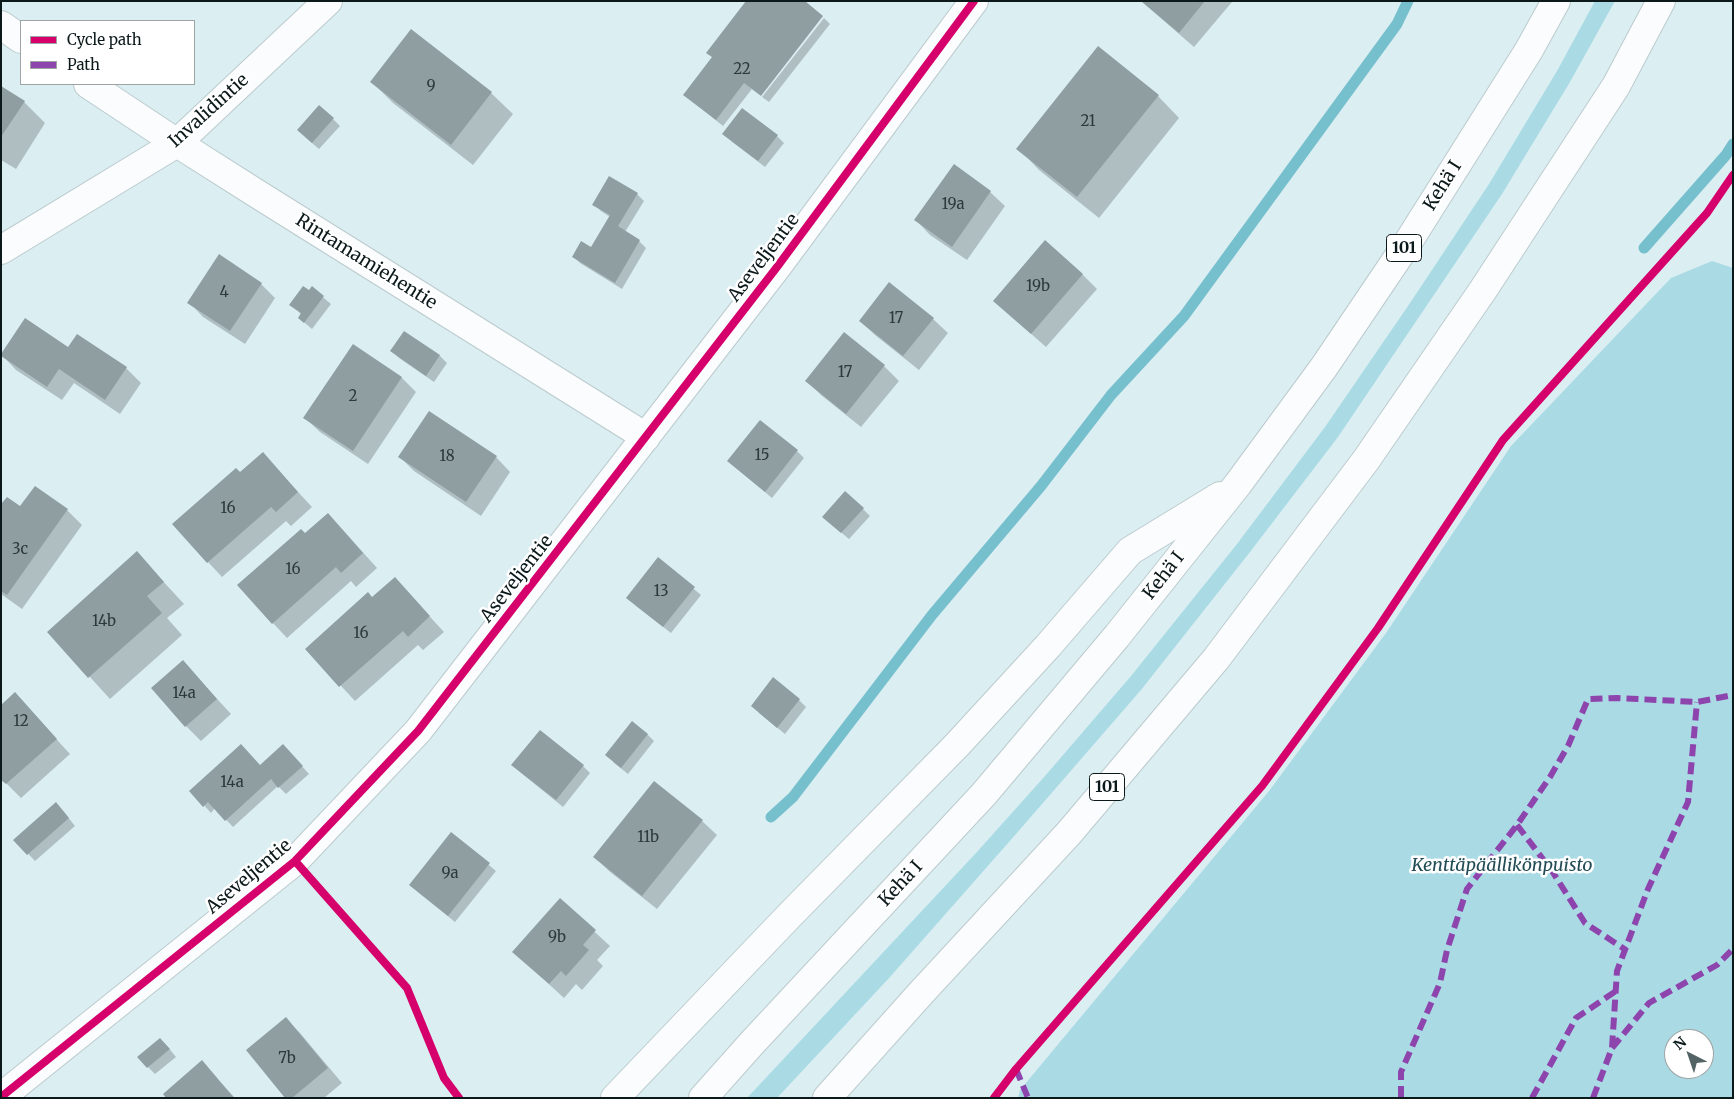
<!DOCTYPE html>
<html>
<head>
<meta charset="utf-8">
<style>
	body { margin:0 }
	#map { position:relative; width:1734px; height:1099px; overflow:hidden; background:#dbeef2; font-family:Merriweather,serif }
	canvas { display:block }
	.frame { position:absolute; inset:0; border:2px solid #0c191b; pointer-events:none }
	.legend { position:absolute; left:20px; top:20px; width:175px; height:65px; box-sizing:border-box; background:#fff; border:1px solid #9ea3a4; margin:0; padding:6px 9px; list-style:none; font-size:15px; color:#0c191b }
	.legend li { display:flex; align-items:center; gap:10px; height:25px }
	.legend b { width:25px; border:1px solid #9ea3a4 }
	.north { position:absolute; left:1664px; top:1029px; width:50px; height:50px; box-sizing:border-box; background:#fff; border:1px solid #9ea3a4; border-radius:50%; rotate:319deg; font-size:14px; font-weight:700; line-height:20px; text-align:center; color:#0c191b }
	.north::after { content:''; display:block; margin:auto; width:18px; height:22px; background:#546466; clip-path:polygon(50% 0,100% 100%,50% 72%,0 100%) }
</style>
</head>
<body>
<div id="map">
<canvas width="1734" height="1099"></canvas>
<div class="frame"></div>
<ul class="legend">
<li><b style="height:6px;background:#d6006c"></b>Cycle path</li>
<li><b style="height:6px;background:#8e44ad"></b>Path</li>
</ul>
<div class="north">N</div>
</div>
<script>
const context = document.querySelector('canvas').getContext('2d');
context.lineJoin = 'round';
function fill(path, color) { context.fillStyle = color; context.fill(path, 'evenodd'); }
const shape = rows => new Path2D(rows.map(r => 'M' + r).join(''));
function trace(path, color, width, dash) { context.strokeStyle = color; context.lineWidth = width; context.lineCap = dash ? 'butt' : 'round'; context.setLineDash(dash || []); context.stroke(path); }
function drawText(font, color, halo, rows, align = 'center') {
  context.font = font + ' Merriweather,serif'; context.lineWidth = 5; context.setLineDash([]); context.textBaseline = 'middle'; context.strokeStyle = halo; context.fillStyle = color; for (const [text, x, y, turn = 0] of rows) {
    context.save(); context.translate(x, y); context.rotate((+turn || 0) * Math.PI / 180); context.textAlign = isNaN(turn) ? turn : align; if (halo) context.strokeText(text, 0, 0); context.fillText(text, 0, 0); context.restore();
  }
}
fill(shape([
	[1595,1,1615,1,1570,82,1502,194,1338,437,1250,552,1141,690,1016,834,890,977,777,1098,747,1098,976,853,1045,776,1131,676,1237,544,1325,427,1410,303,1489,184,1557,71],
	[1712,261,1733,268,1733,1098,1018,1098,1020,1090,1269,791,1386,633,1511,446,1671,278],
	[1674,1039,1704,1039,1704,1069,1674,1069]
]), '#aadbe5');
fill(shape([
	[1141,1,1231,1,1232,2,1194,47],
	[824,18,830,24,769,102,762,97],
	[411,31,491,93,513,114,473,165,393,103,372,82],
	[1098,48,1158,96,1179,118,1099,218,1039,170,1018,148],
	[708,53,752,89,723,126,692,101,713,58],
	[1,88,24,102,45,123,16,169,1,160],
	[333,119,340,126,319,149,305,137],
	[777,136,784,143,765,167,731,141],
	[990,192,1005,206,967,260,930,235,916,220],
	[637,194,644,201,625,232,639,241,646,248,622,289,580,263,573,256,592,249,610,217,601,211,594,204],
	[1082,274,1097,289,1046,347,994,301],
	[261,284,275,298,245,344,203,317,189,302],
	[312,288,331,304,312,329,299,318,302,315,291,305,309,292],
	[933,319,948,333,919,370,875,335,860,321],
	[404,333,440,356,447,363,434,382,399,358,392,351],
	[844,334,884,366,899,381,861,427,821,395,807,381],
	[353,345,402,378,416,392,368,464,320,432,305,418],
	[69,349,126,368,141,383,120,414,74,383,62,400,16,370,2,355],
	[797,451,804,458,772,498,728,461],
	[263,454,312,507,291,526,286,521,222,577,208,562,240,474],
	[400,457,496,457,510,472,481,516,414,471],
	[35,487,67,510,82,525,22,609,1,594,1,507,20,508],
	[863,509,870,516,849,539,831,524],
	[342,529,377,568,356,587,351,581,287,638,273,623,305,535],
	[137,553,184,604,167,618,182,635,110,699,49,632],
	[658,559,701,595,671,633,635,605],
	[395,579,444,632,423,650,418,645,355,701,307,649,372,598],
	[183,662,231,714,201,741,186,726],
	[15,694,70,754,21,798,1,778],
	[799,700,806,707,785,734,759,713],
	[647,734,654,741,628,774,613,762],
	[290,753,309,774,286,794,278,786,233,827,215,808,211,813,191,791,260,766],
	[583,766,590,773,563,807,520,772],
	[63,811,75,826,35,861,15,840],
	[702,821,717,835,657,909,609,871,595,857],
	[452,834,496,871,455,922,418,892],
	[560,900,610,946,597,960,603,966,582,990,576,984,564,998,514,952],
	[286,1019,300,1033,342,1083,324,1098,287,1098],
	[167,1046,176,1057,155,1074,148,1067],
	[202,1062,235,1098,167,1098]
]), '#0003');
trace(shape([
	[1644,248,1726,155,1733,144],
	[771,817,793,797,932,615,1041,486,1111,395,1184,316,1397,24,1408,1]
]), '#76bfcd', 11);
fill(shape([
	[746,1,805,1,823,16,761,96,744,83,716,120,683,95,712,57,706,53],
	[1141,1,1205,1,1179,33],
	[411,29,492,92,451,145,370,82],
	[1098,46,1159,95,1077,197,1016,149],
	[1,86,25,101,1,137],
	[319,105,334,118,312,143,297,130],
	[742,108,778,135,758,161,722,134],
	[954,164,991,191,952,247,914,220],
	[609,176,638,193,618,226,640,240,615,283,572,257,581,241,591,247,610,215,592,205],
	[1045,240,1083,274,1031,334,993,301],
	[219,254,262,283,230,331,187,303],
	[889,282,934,318,903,356,859,321],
	[303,286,309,290,312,286,324,296,304,323,298,318,301,313,289,305],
	[25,318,68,347,77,334,127,367,105,400,59,369,47,387,1,356,1,354],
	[404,331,440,355,426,376,390,351],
	[844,332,885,365,846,414,805,381],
	[353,344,402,377,353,451,303,418],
	[429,411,497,456,466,502,398,457],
	[760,420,798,450,765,492,727,461],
	[263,452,298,492,276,512,271,507,207,563,172,524,236,468,240,472],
	[35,486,68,509,7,595,1,591,1,504,7,497,20,506],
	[845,491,864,508,841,533,822,517],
	[328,513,363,553,341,573,336,567,272,624,237,585,301,529,305,533],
	[137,551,164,582,147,596,162,613,88,678,47,632],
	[658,557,695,587,663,627,626,598],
	[395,577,430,616,408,637,403,631,339,687,305,649,368,592,372,597],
	[183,660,217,699,185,727,151,688],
	[773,677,800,699,777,728,751,706],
	[15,692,57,739,6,784,1,780,1,705],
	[632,721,648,734,621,768,605,755],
	[540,730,584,765,556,800,511,765],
	[241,744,260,765,283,744,303,766,278,788,271,779,225,821,208,802,203,807,189,791],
	[654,781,703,820,642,896,593,857],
	[56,802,69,818,27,855,13,840],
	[451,832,490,863,448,916,409,885],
	[560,898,596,930,583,945,589,950,566,976,561,971,549,984,512,952],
	[286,1017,328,1068,292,1098,285,1098,246,1050],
	[160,1038,170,1049,147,1068,137,1057],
	[202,1060,234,1098,166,1098,163,1094]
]), '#8f9ea1');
const street = shape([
	[1,25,21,39],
	[88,84,177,143,259,195,646,437],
	[1,250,177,143,328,1],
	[1,1097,295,861,418,731,777,267,974,1]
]);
const highway = shape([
	[615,1098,788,917,957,745,1048,646,1130,551,1220,496],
	[703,1098,752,1043,984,794,1117,636,1238,484,1324,367,1405,247,1529,50,1556,1],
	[827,1098,921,993,1069,833,1216,659,1366,460,1483,290,1616,86,1661,1]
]);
trace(street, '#bccbce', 30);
trace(highway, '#bccbce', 30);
trace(street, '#fafcfd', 28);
trace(highway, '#fafcfd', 28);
trace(shape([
	[1517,825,1552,871,1585,923,1626,950],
	[1612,1048,1649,1003,1717,965,1733,949],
	[1016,1069,1028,1098],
	[1401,1098,1401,1072,1440,983,1447,950,1467,889,1517,825,1550,777,1568,746,1588,699,1617,698,1697,702,1733,695],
	[1532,1098,1576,1018,1616,991],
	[1593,1098,1612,1048,1617,971,1648,889,1688,802,1697,702]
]), '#8e44ad', 6, [12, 6]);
trace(shape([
	[295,861,407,988,444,1078,459,1098],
	[1,1097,295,861,418,731,777,267,974,1],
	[994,1098,1016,1069,1262,786,1378,628,1503,440,1707,213,1733,175]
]), '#d6006c', 8);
drawText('15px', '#2d3a3c', null, [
	["22",742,70],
	["9",431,87],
	["21",1088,122],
	["19a",953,205],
	["19b",1038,287],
	["4",224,293],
	["17",896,319],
	["17",845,373],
	["2",353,397],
	["15",762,456],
	["18",447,457],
	["16",228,509],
	["3c",20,550],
	["16",293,570],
	["13",661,592],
	["14b",104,622],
	["16",361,634],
	["14a",184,694],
	["12",21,722],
	["14a",232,783],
	["11b",648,838],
	["9a",450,874],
	["9b",557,938],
	["7b",287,1059]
]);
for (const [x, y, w] of [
	[1404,248,35],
	[1107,787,35]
]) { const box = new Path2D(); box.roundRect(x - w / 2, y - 13.5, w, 27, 4); context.fillStyle = '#fff'; context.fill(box); trace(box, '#0c191b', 1); }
drawText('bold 16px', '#0c191b', null, [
	["101",1404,248],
	["101",1107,787]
]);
drawText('18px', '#0c191b', '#fff', [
	["Invalidintie",209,111,-42],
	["Kehä I",1443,186,-58],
	["Aseveljentie",764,258,-53],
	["Rintamamiehentie",366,262,32],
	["Kehä I",1164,576,-52],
	["Aseveljentie",517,579,-52],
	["Aseveljentie",249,877,-40],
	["Kehä I",901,884,-47]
]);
drawText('italic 18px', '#234d56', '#fff', [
	["Kenttäpäällikönpuisto",1502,866]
]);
</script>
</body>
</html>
